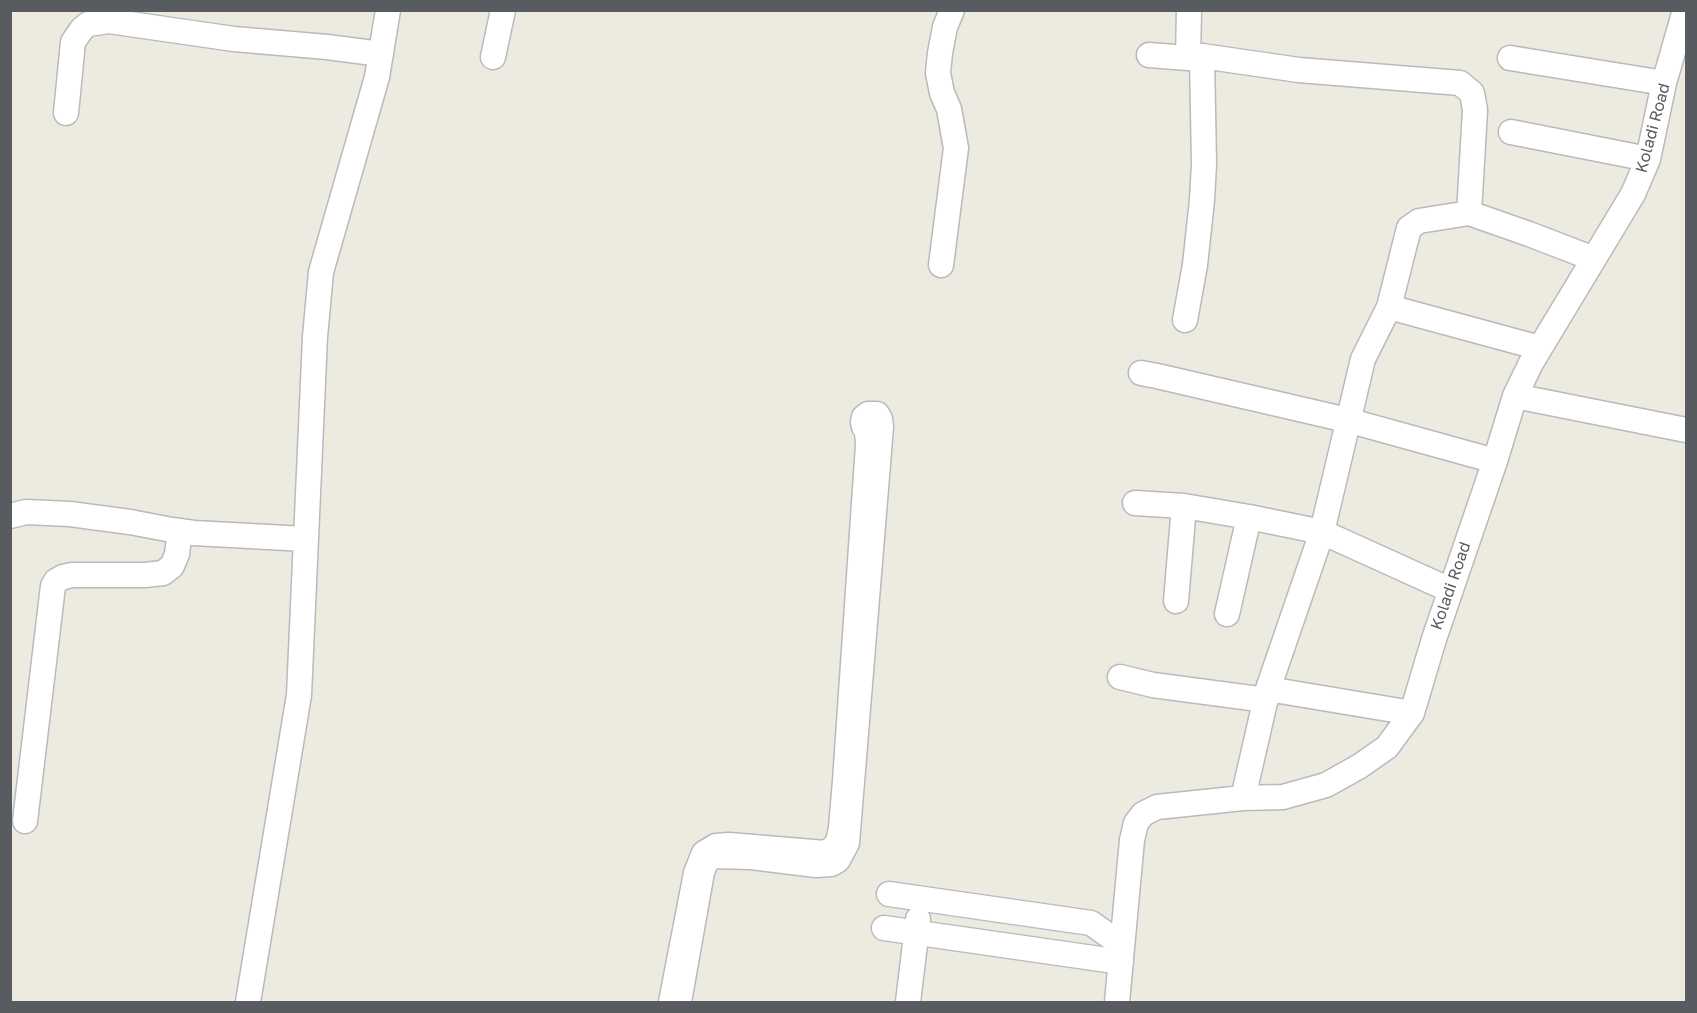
<!DOCTYPE html>
<html>
<head>
<meta charset="utf-8">
<style>
	body { margin:0 }
	#map { position:relative; width:1697px; height:1013px; overflow:hidden; background:#edeadf; font-family:"Golos Text",sans-serif }
	canvas { display:block }
	.frame { position:absolute; inset:0; border:12px solid #585c61; pointer-events:none }
</style>
</head>
<body>
<div id="map">
<canvas width="1697" height="1013"></canvas>
<div class="frame"></div>
</div>
<script>
const context = document.querySelector('canvas').getContext('2d');
context.lineJoin = 'round';
const shape = rows => new Path2D(rows.map(r => 'M' + r).join(''));
function trace(path, color, width, dash) { context.strokeStyle = color; context.lineWidth = width; context.lineCap = dash ? 'butt' : 'round'; context.setLineDash(dash || []); context.stroke(path); }
function drawText(font, color, halo, rows, align = 'center') {
  context.font = font + ' "Golos Text",sans-serif'; context.lineWidth = 4.5; context.setLineDash([]); context.textBaseline = 'middle'; context.strokeStyle = halo; context.fillStyle = color; for (const [text, x, y, turn = 0] of rows) {
    context.save(); context.translate(x, y); context.rotate((+turn || 0) * Math.PI / 180); context.textAlign = isNaN(turn) ? turn : align; if (halo) context.strokeText(text, 0, 0); context.fillText(text, 0, 0); context.restore();
  }
}
const minor = shape([
	[1149,55,1188,58,1202,56,1299,70,1460,83,1472,93,1475,110,1469,213],
	[493,57,503,10],
	[1188,58,1189,10],
	[1510,58,1664,83],
	[66,113,73,42,82,29,88,24,109,21,234,39,327,47,381,54],
	[1511,132,1648,159],
	[941,265,956,148,949,109,942,93,938,73,940,53,945,27,952,10],
	[1389,307,1540,348],
	[1185,320,1195,265,1202,200,1204,164,1202,56],
	[1141,373,1157,376,1347,420,1495,461],
	[1515,396,1686,430],
	[1135,503,1184,506,1249,517,1322,532,1450,590],
	[10,516,26,512,70,514,130,522,172,530,194,533,305,539],
	[1176,601,1184,506],
	[1227,614,1249,517],
	[1120,677,1153,685,1266,700],
	[1268,689,1412,713],
	[1243,798,1268,689,1322,532,1363,359,1389,307,1409,228,1419,221,1469,213,1529,234,1594,259],
	[25,821,53,586,56,581,63,577,72,575,145,575,163,573,172,566,177,554,180,531],
	[889,894,1091,923,1122,945],
	[884,928,1121,962],
	[248,1002,299,695,315,337,321,272,377,77,388,10],
	[671,1002,696,873,704,853,716,846,729,845,825,853,832,849,838,842,841,828,845,781,868,445,867,430,864,427,863,422,864,417,868,414,877,414,880,419,881,427,847,843,838,860,831,864,816,865,751,857,712,856,706,862,702,872,679,1002],
	[908,1002,918,919],
	[1117,1002,1132,840,1136,823,1143,814,1157,807,1243,798,1283,797,1326,785,1360,766,1387,747,1412,713,1434,639,1495,461,1515,396,1531,363,1633,194,1648,159,1664,83,1685,10]
]);
trace(minor, '#b8babf', 27);
trace(minor, '#fff', 24);
drawText('16px', '#585c61', '#fff', [
	["Koladi Road",1653,128,-75],
	["Koladi Road",1451,586,-71]
]);
</script>
</body>
</html>
